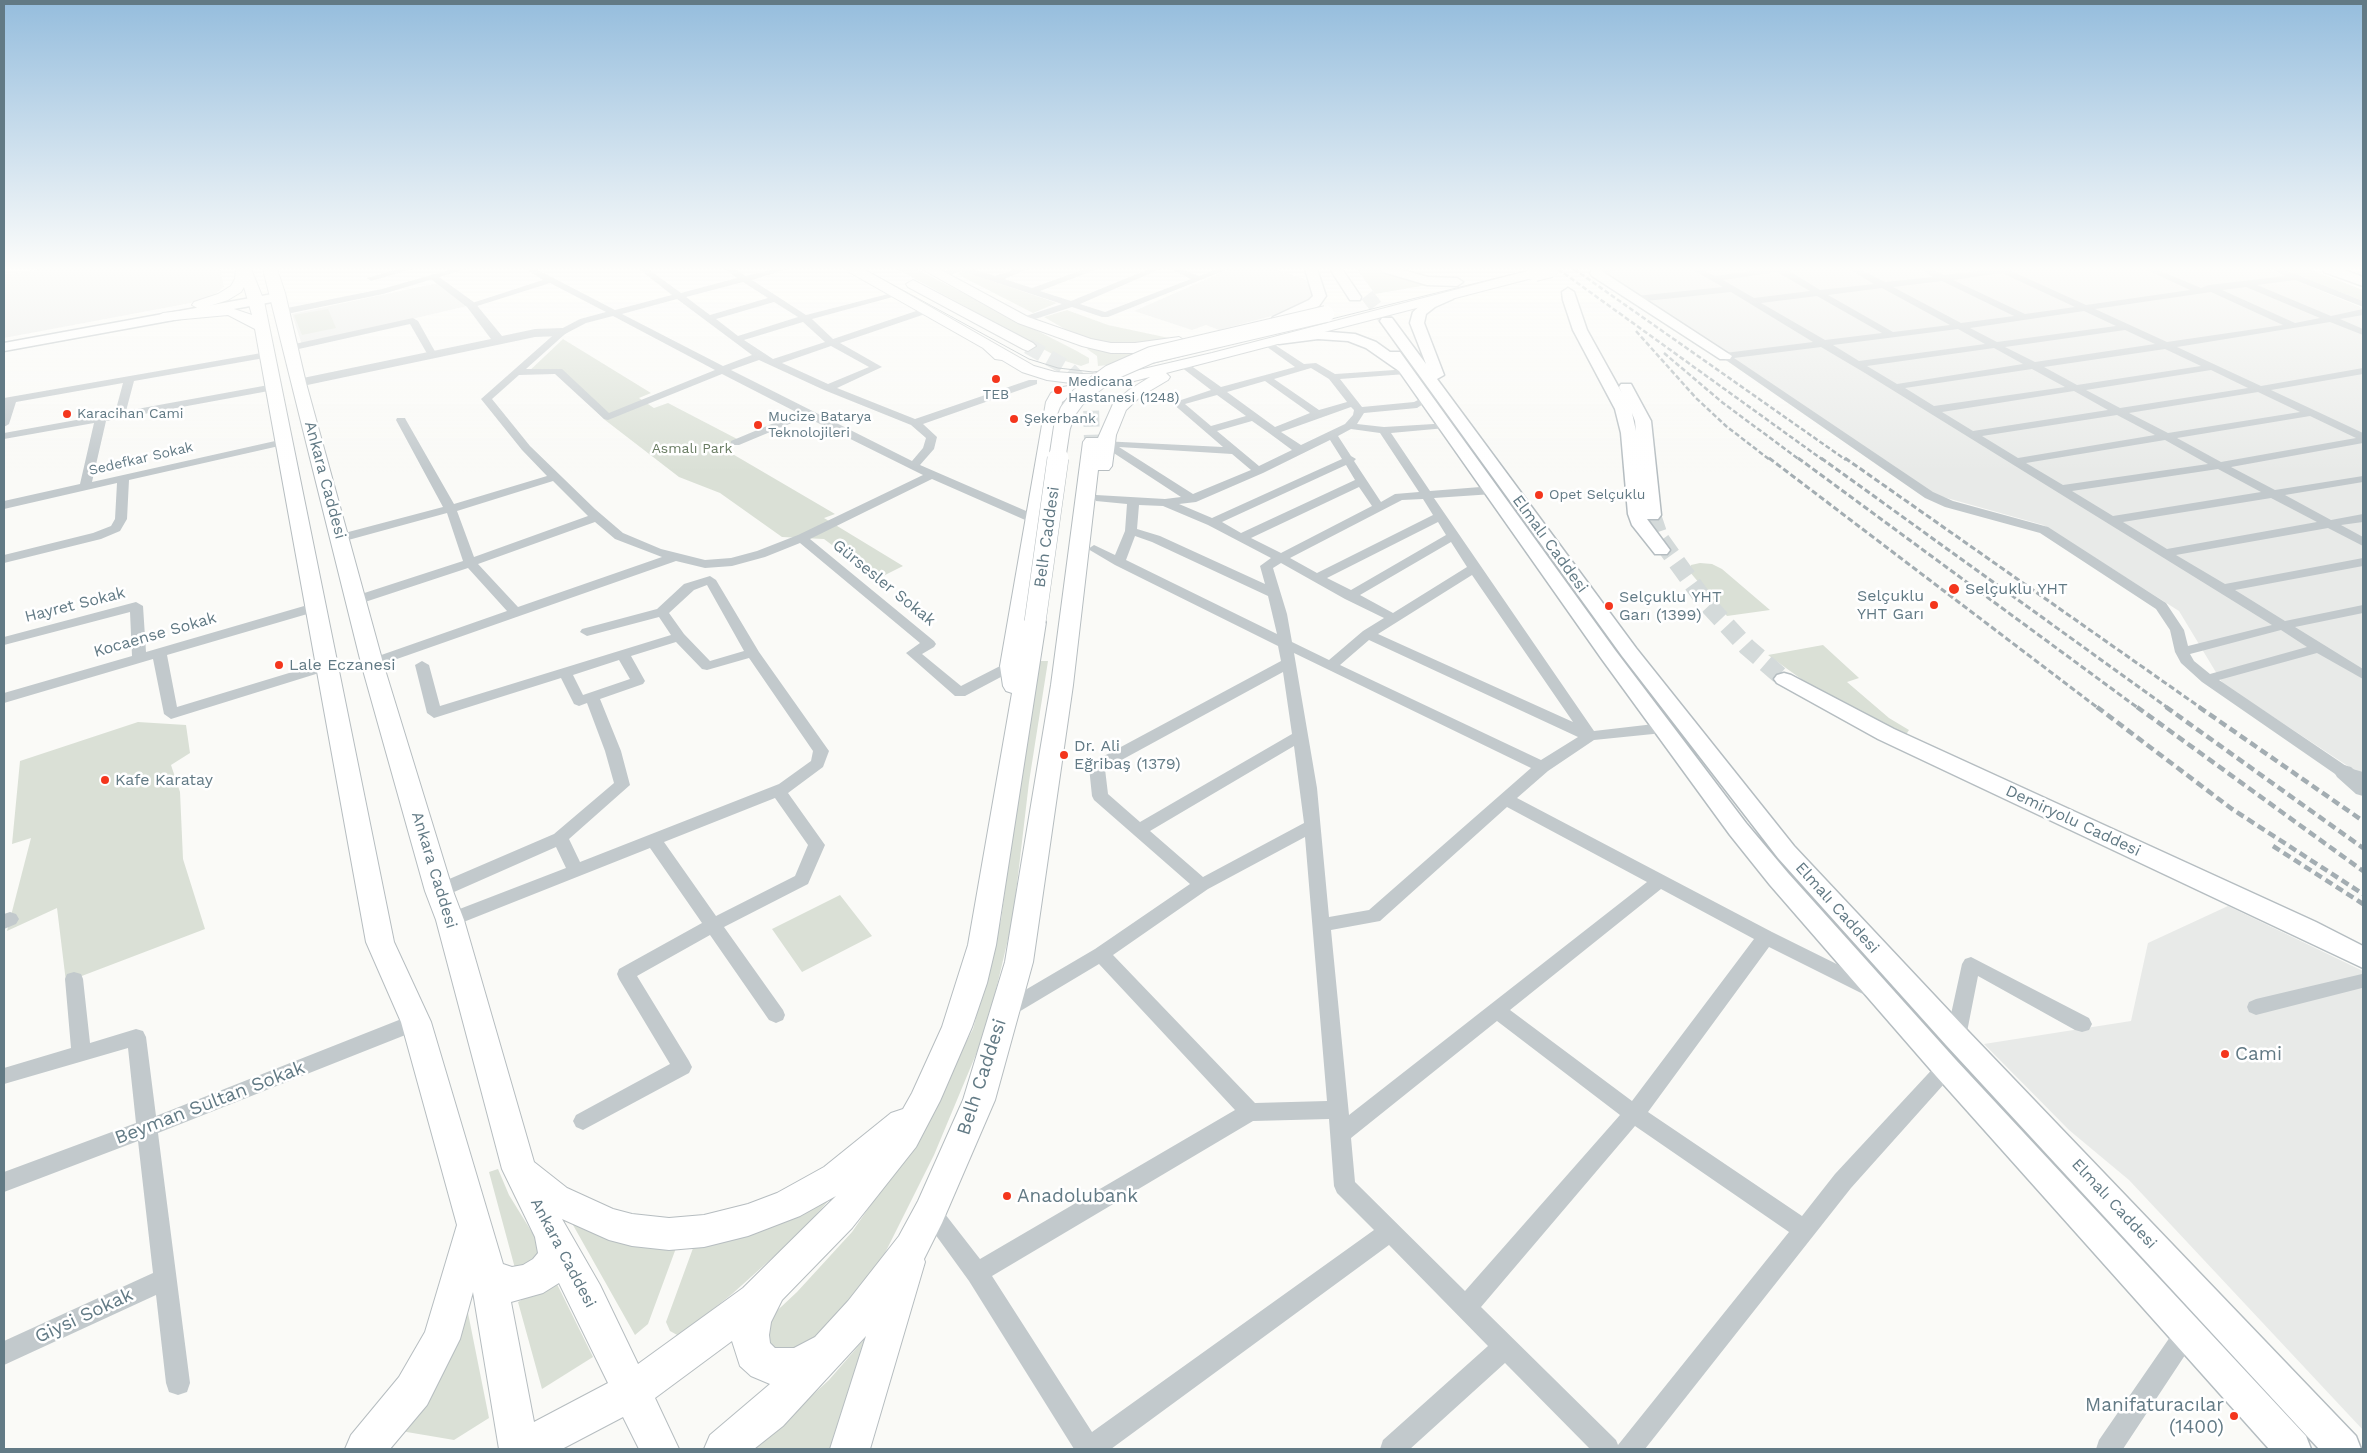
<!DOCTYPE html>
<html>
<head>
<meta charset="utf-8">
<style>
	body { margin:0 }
	#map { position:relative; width:2367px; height:1453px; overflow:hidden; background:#fafaf7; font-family:"Work Sans",sans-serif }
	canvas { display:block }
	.frame { position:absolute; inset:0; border:5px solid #627a85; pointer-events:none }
</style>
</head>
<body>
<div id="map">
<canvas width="2367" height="1453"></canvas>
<div class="frame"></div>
</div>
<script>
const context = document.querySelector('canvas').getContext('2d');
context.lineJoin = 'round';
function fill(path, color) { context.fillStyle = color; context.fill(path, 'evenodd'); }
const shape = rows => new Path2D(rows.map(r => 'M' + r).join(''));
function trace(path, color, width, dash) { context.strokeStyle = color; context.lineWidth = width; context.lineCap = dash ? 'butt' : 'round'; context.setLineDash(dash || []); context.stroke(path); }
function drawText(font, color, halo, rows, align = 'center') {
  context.font = font + ' "Work Sans",sans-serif'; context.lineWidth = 5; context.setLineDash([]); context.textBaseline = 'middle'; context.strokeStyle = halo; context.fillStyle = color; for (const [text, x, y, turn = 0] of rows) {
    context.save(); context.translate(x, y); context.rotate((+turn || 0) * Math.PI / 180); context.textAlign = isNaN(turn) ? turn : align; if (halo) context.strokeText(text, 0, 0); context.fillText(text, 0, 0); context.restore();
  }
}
fill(shape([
	[42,269,220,269,224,287,215,294,191,303,4,338,4,275],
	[1230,269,1273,269,1304,279,1312,286,1314,296,1306,304,1287,312,1219,330,1206,325,1192,330,1134,311],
	[1593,269,2268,269,2363,308,2363,776,2223,684,2179,611,2043,525,1936,495],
	[438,283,467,306,302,345,292,314],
	[2228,906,2363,971,2363,1430,2129,1180,2069,1130,1984,1044,2131,1021,2148,943]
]), '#e8eae8');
fill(shape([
	[897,269,916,269,1075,350,1089,358,1089,363,1081,366,1065,361],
	[1357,269,1380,269,1433,284,1375,294],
	[2283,269,2309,269,2363,290,2363,301],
	[962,271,1057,303,1033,313,957,274],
	[328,309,336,328,302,335,294,315],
	[1067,310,1108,325,1169,338,1157,342,1127,344,1097,341,1068,331,1044,317],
	[563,339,651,393,639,398,654,408,668,403,741,441,724,449,835,514,824,518,903,566,877,579,824,539,782,537,720,493,679,477,605,420,559,374,526,374],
	[1089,347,1159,349,1119,364,1098,366,1097,356,1087,349],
	[1700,563,1712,564,1722,569,1770,610,1727,616,1689,571,1691,565],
	[1823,645,1859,678,1847,682,1889,718,1909,730,1905,736,1815,689,1768,655],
	[1035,661,1048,661,1029,782,1013,918,987,1028,934,1155,884,1255,842,1312,809,1349,769,1352,766,1321,797,1292,852,1232,910,1148,973,1029,1001,920],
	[138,722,186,725,190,753,171,765,180,792,183,859,205,929,66,982,57,908,7,931,31,838,12,844,20,761],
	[840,895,872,936,802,972,772,929],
	[498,1169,509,1195,541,1247,543,1257,516,1272,489,1172],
	[837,1191,800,1233,732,1294,679,1336,670,1331,666,1322,696,1240],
	[572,1219,679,1240,648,1324,635,1335,573,1225],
	[555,1280,593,1357,542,1389,518,1302],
	[466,1303,489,1418,454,1440,395,1430],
	[867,1336,837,1449,753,1449,829,1380]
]), '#dae0d6');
trace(shape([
	[1367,295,1387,321]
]), '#d4dada', 14, [14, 7]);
trace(shape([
	[1652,515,1660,539,1707,604,1747,647,1784,679]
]), '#d4dada', 18, [18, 9]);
trace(shape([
	[1028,346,1067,368,1085,386,1091,405,1092,442]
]), '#d4dada', 16, [16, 8]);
const secondary = shape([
	[1305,269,1317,269,1326,296,1319,306,1283,323,1273,323,1271,320,1273,317,1309,300,1313,296,1305,269],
	[1330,269,1342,269,1361,297,1360,300,1350,300,1330,269],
	[1381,269,1399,269,1428,277,1457,278,1463,282,1457,286,1427,285,1383,272,1381,269],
	[1596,269,1600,270,1732,356,1730,359,1720,359,1592,276,1590,273,1592,270,1596,269],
	[1568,288,1574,292,1587,330,1622,393,1619,387,1621,384,1631,384,1651,421,1661,515,1658,519,1647,519,1670,550,1667,554,1655,554,1632,525,1628,514,1621,433,1615,409,1573,330,1563,300,1562,292,1568,288],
	[1632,413,1635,421,1636,431,1632,413],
	[1448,292,1454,296,1453,299,1435,307,1426,314,1424,323,1444,375,1437,379,1636,648,1794,846,1966,1029,2356,1436,2361,1449,2319,1449,1946,1045,1778,858,1622,656,1380,321,1382,318,1392,318,1426,364,1410,323,1413,312,1425,301,1448,292],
	[278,293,283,294,284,297,283,300,4,351,4,343,278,293],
	[1318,331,1355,334,1376,342,1390,352,1400,352,1615,650,1746,823,1788,873,1956,1060,2306,1436,2311,1449,2269,1449,1936,1076,1770,885,1730,835,1601,658,1399,371,1366,348,1348,341,1318,339,1279,344,1272,340,1279,336,1318,331],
	[1784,673,1791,675,1894,729,2316,922,2363,946,2363,968,1878,739,1777,683,1774,679,1777,675,1784,673]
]);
const primary = shape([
	[236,269,251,269,264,301,394,942,431,1022,503,1264,512,1267,523,1265,533,1259,538,1253,535,1237,502,1169,436,920,425,891,361,663,263,269,277,269,285,293,306,383,383,663,453,891,464,920,534,1162,567,1188,613,1209,632,1214,669,1218,704,1215,748,1204,777,1193,824,1167,891,1113,903,1109,912,1093,942,1027,968,945,1012,693,1006,691,1003,686,1000,666,1046,402,1051,393,1063,387,1079,384,1047,380,1022,372,1002,360,995,359,983,348,849,272,847,269,864,269,1034,366,1055,372,1082,374,1126,373,1212,353,1535,269,1542,273,1540,276,1166,373,1170,377,1168,380,1141,396,1126,410,1116,435,1112,466,1109,470,1098,470,1073,685,1033,962,995,1100,942,1223,924,1259,925,1262,870,1449,830,1449,866,1336,783,1426,754,1449,704,1449,710,1435,770,1384,751,1376,740,1366,732,1341,655,1398,679,1449,639,1449,623,1417,562,1449,499,1449,473,1292,460,1339,427,1405,390,1449,345,1449,351,1435,399,1377,425,1332,457,1225,401,1022,366,942,255,329,228,315,163,321,156,317,163,313,199,309,192,305,194,302,218,294,231,286,235,279,236,269],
	[244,287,252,315,228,307,200,309,228,300,241,292,244,287],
	[1150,377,1129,390,1113,404,1098,438,1086,438,1083,442,1051,685,1005,962,963,1100,918,1201,899,1236,848,1301,815,1337,794,1348,775,1348,770,1343,769,1335,771,1322,782,1300,852,1228,916,1147,940,1101,972,1027,987,983,996,945,1046,622,1043,617,1029,617,1062,402,1073,394,1096,390,1098,387,1096,384,1126,383,1150,377],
	[836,1196,743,1288,638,1364,600,1285,562,1219,609,1240,632,1246,669,1250,704,1247,748,1236,800,1216,836,1196],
	[559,1283,608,1383,534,1422,511,1302,543,1293,559,1283],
	[922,269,939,269,1028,317,1091,339,1111,343,1135,343,1179,337,1187,342,1179,347,1135,353,1111,353,1082,346,1018,323,922,269],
	[913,280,1033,343,1036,346,1028,351,1023,349,908,287,906,284,913,280]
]);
const trunk = shape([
	[2322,269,2342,269,2363,277,2363,286,2324,272,2322,269]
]);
trace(secondary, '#b5bdc1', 3);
trace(primary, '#b6bdc0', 2);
trace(trunk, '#b6bcbf', 3);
fill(shape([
	[398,269,412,269,371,281,367,278,398,269],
	[453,269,466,269,383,294,282,315,277,312,282,309,382,289,453,269],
	[526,269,536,269,615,310,672,295,639,269,648,269,681,293,737,278,725,269,735,269,746,276,774,269,787,269,752,280,806,315,900,291,900,295,812,319,833,339,925,308,931,308,931,312,840,343,882,367,837,388,915,419,1029,380,1037,380,1037,384,923,424,937,437,934,449,920,465,1040,517,1042,520,1040,523,1032,523,932,479,810,539,934,641,936,644,934,647,922,654,961,686,1006,663,1016,663,1018,666,1016,669,965,696,955,696,906,653,920,643,800,543,765,557,732,566,705,568,676,561,377,666,367,666,365,663,367,660,507,611,468,568,362,603,357,604,350,600,352,597,463,561,447,513,341,542,335,538,337,535,443,507,396,420,397,418,405,418,406,420,454,504,547,476,522,450,481,399,559,330,580,319,606,312,550,283,474,307,466,305,543,280,526,269],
	[743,282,768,298,710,315,686,297,743,282],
	[677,299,752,355,723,366,622,314,677,299],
	[774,302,798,317,738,336,716,319,774,302],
	[613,316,715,370,609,413,562,369,526,369,565,334,586,323,613,316],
	[803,322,825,342,773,359,744,340,803,322],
	[831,346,869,367,828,384,782,363,831,346],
	[759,360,824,390,911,425,926,438,923,448,912,461,731,370,759,360],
	[555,374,604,419,608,420,722,374,798,413,731,441,731,445,739,445,806,417,923,475,798,535,757,551,731,558,705,560,661,549,623,533,595,509,530,446,492,399,519,375,555,374],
	[553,481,588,516,474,557,457,511,553,481],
	[595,522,615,539,662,557,518,607,478,564,595,522],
	[950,269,972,269,995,276,1016,269,1028,269,1004,279,1032,288,1085,269,1097,269,1040,291,1071,301,1149,269,1160,269,1080,304,1105,312,1191,279,1170,269,1181,269,1199,276,1217,269,1228,269,1108,317,1102,317,1072,307,1023,323,1018,320,1020,318,1062,304,961,271,941,278,937,275,950,269],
	[1604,269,1619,269,1596,276,1592,273,1604,269],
	[1691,269,1701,269,1715,276,1766,269,1786,269,1820,290,1874,284,1849,269,1859,269,1885,282,1933,277,1920,269,1931,269,1944,275,1994,269,2012,269,2011,271,2086,305,2190,290,2145,269,2156,269,2201,288,2209,285,2285,276,2272,269,2283,269,2363,301,2363,307,2295,280,2257,285,2331,316,2363,309,2363,315,2340,319,2363,329,2363,335,2330,322,2177,347,2261,386,2363,368,2363,374,2271,390,2363,433,2363,443,2231,467,2275,490,2363,476,2363,482,2285,495,2331,520,2363,514,2363,522,2341,525,2363,537,2363,546,2328,528,2176,555,2225,584,2363,558,2363,566,2235,590,2285,621,2363,605,2363,613,2295,627,2363,669,2363,679,2317,653,2219,680,2349,768,2363,772,2363,782,2338,776,2202,682,2181,663,2175,652,2170,630,2156,609,2040,533,1945,507,1925,498,1720,356,1725,353,1813,342,1731,292,1636,302,1631,299,1636,296,1723,287,1691,269],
	[1777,272,1810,291,1754,298,1723,280,1777,272],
	[2002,273,2075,307,2025,314,1953,280,2002,273],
	[1942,281,2014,316,1961,323,1893,287,1942,281],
	[2246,287,2320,318,2295,323,2222,290,2246,287],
	[1882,288,1950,325,1893,332,1828,295,1882,288],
	[2211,292,2283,325,2167,342,2095,309,2211,292],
	[1817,296,1882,333,1825,340,1761,303,1817,296],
	[2084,311,2116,326,1997,342,1970,328,2084,311],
	[1958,329,1985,344,1859,361,1833,345,1958,329],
	[2125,330,2155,344,2035,362,2005,347,2125,330],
	[1821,347,1865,373,2272,625,2188,646,2184,630,2166,603,2048,527,1953,501,1933,492,1734,358,1821,347],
	[1994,348,2023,364,1897,384,1867,366,1994,348],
	[2165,349,2201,366,2077,385,2044,367,2165,349],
	[2032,369,2065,387,1934,406,1905,388,2032,369],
	[2211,370,2248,388,2120,408,2086,390,2211,370],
	[2074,391,2108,410,1973,431,1942,412,2074,391],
	[2258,392,2300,412,2168,433,2129,413,2258,392],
	[2117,415,2155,435,2018,458,1982,436,2117,415],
	[2310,416,2356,438,2221,462,2177,438,2310,416],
	[2165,440,2208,464,2063,485,2026,463,2165,440],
	[2218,469,2261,492,2113,516,2072,491,2218,469],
	[2271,498,2317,522,2167,549,2123,522,2271,498],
	[2281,630,2307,647,2210,674,2194,661,2190,654,2281,630],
	[413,318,418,321,437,355,435,357,429,357,410,324,290,351,285,348,290,345,413,318],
	[1266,339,1304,364,1316,363,1335,374,1410,369,1410,373,1406,374,1340,379,1362,407,1414,402,1426,396,1431,399,1417,408,1364,413,1357,424,1384,427,1450,423,1450,427,1446,428,1391,433,1430,491,1493,486,1499,490,1493,494,1434,498,1594,731,1663,723,1668,725,1671,728,1668,731,1663,733,1594,740,1548,771,1517,798,1772,932,1877,984,1879,989,1877,994,1870,996,1863,994,1769,947,1648,1112,1802,1216,1835,1174,1939,1062,1946,1060,1953,1062,1956,1068,1953,1074,1851,1188,1645,1449,1590,1449,1505,1363,1410,1449,1380,1449,1383,1440,1488,1346,1389,1245,1111,1449,1074,1449,969,1281,919,1212,922,1205,930,1202,938,1205,980,1259,1235,1110,1099,964,1012,1016,1005,1019,998,1016,996,1011,998,1006,1095,949,1190,884,1094,800,1092,796,1089,767,1091,763,1281,661,1278,646,1115,565,1088,549,1094,545,1115,555,1125,531,1127,504,1096,501,1094,498,1096,495,1165,499,1181,497,1103,446,1100,443,1102,441,1223,447,1172,403,1211,390,1181,367,1182,365,1190,365,1221,387,1295,367,1263,344,1263,340,1266,339],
	[1311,368,1329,379,1347,402,1319,410,1274,379,1311,368],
	[1265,381,1310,413,1275,427,1227,392,1265,381],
	[1217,395,1246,416,1211,426,1185,404,1217,395],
	[1351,407,1354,410,1353,415,1345,424,1301,445,1281,432,1351,407],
	[1252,421,1269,433,1292,450,1259,466,1217,431,1252,421],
	[1351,429,1380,433,1419,492,1395,494,1381,502,1354,461,1356,459,1351,456,1338,436,1351,429],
	[1330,440,1342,459,1212,518,1179,504,1196,502,1263,473,1330,440],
	[1119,447,1232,454,1251,470,1193,494,1119,447],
	[1346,465,1355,480,1241,533,1222,522,1346,465],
	[1359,487,1372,506,1281,553,1251,538,1359,487],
	[1423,499,1433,515,1317,573,1290,558,1402,500,1423,499],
	[1139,505,1163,506,1208,525,1271,558,1260,566,1265,584,1160,536,1137,529,1139,505],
	[1438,522,1446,535,1351,590,1327,578,1438,522],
	[1135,536,1152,542,1268,596,1277,634,1126,560,1135,536],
	[1451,542,1467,567,1393,613,1360,595,1451,542],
	[1281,563,1345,599,1384,618,1363,631,1329,660,1292,642,1287,614,1273,568,1281,563],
	[1472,575,1573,722,1378,634,1472,575],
	[1369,640,1578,737,1541,760,1340,665,1369,640],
	[1294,653,1531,768,1369,910,1329,917,1317,788,1294,653],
	[1283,672,1292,734,1140,822,1108,794,1105,769,1283,672],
	[1294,746,1304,823,1203,877,1150,831,1294,746],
	[1507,807,1647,882,1349,1115,1331,930,1380,921,1507,807],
	[1305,837,1327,1101,1255,1103,1113,955,1208,889,1305,837],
	[1661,889,1754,939,1632,1101,1510,1010,1661,889],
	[1497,1021,1620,1115,1465,1291,1355,1182,1351,1138,1497,1021],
	[1329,1119,1334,1186,1337,1193,1374,1230,1092,1432,992,1276,1253,1121,1329,1119],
	[1635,1126,1789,1232,1618,1445,1616,1440,1481,1307,1635,1126],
	[267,352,272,355,270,357,134,381,126,411,274,384,279,387,274,390,106,421,92,482,284,439,290,442,288,444,129,480,127,519,120,531,101,539,4,563,4,555,93,533,111,526,115,519,117,483,4,509,4,501,80,484,94,423,4,439,4,433,115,413,123,383,16,402,9,424,4,427,4,398,267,352],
	[710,576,716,580,759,652,829,751,823,767,788,793,825,845,808,884,724,927,783,1010,785,1015,783,1020,776,1023,769,1020,710,935,637,976,689,1061,692,1067,689,1073,583,1130,576,1127,573,1121,576,1115,670,1064,619,979,617,974,619,969,702,923,650,848,456,925,450,927,444,925,441,920,444,915,566,868,556,847,445,896,439,897,433,896,430,891,433,886,554,834,614,783,605,751,587,703,579,706,574,704,561,678,434,718,427,713,415,665,422,661,429,665,440,706,671,635,659,617,587,636,580,632,582,629,657,609,684,584,710,576],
	[707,585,744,651,710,661,684,634,669,613,694,590,707,585],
	[676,642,702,669,707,670,749,658,813,751,811,761,779,784,580,862,569,839,630,785,621,751,600,699,643,684,645,681,631,656,676,642],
	[619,660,630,679,583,695,573,675,619,660],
	[775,798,808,845,795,876,716,916,664,842,775,798],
	[136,602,143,606,146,652,311,604,321,604,323,607,321,610,167,655,177,707,322,663,327,662,334,666,332,669,171,719,164,714,153,659,4,703,4,693,132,656,130,612,4,645,4,637,136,602],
	[10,912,16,914,19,919,16,924,4,929,4,914,10,912],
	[1971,957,2089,1018,2092,1024,2089,1030,2082,1032,2075,1030,1978,976,1966,1037,1963,1043,1956,1045,1949,1043,1946,1037,1962,964,1965,959,1971,957],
	[74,972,81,974,83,979,90,1043,136,1029,143,1031,146,1037,156,1116,409,1016,416,1014,423,1016,426,1022,423,1028,158,1133,190,1383,187,1392,178,1395,169,1392,166,1383,156,1295,4,1365,4,1341,153,1273,138,1141,4,1192,4,1172,136,1123,128,1048,4,1084,4,1068,71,1048,65,979,67,974,74,972],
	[2362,974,2362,988,2256,1015,2249,1012,2247,1007,2249,1002,2256,999,2362,974],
	[2187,1320,2195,1324,2199,1332,2195,1340,2123,1449,2096,1449,2099,1440,2179,1324,2187,1320]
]), '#c2c9cc');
fill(shape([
	[435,274,475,303,502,336,535,329,562,328,568,332,562,336,535,337,298,387,293,386,292,383,293,380,298,379,491,339,467,307,431,279,431,275,435,274],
	[2344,765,2351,767,2363,778,2363,796,2356,794,2337,777,2334,772,2337,767,2344,765]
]), '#c2c9cc');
fill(secondary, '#fff');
fill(primary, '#fff');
fill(trunk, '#fff');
trace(shape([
	[864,269,1029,359,1058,368,1093,372,1142,366,1533,269]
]), '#a3adb2', 1);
trace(shape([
	[1558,269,1823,460],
	[1574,269,1846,460],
	[1636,331,1696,398,1726,426,1770,460],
	[1664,353,1723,403,1800,460]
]), '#a3adb2', 2.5, [5, 2.5]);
trace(shape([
	[1769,458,2098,708],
	[1798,458,2138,708],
	[1821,458,2168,708],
	[1845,458,2201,708]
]), '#a3adb2', 3, [6, 3]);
trace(shape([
	[2097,707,2232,809,2363,894],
	[2137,707,2363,871],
	[2166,707,2363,848],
	[2199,707,2363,821],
	[2273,846,2363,904]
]), '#a3adb2', 4.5, [8, 4.5]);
const primaryBridgeFar1 = shape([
	[1535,273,1551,269],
	[1057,460,1062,427,1068,411,1079,396,1110,373,1151,355,1326,314]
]);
const primaryBridge = shape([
	[1035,622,1058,458]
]);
trace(primaryBridgeFar1, '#b6bdc0', 18, []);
trace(primaryBridge, '#b6bdc0', 22, []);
trace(primaryBridgeFar1, '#fff', 16);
trace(primaryBridge, '#fff', 21);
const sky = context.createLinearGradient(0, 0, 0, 472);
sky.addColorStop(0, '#95bddd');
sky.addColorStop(0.57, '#fdfdfb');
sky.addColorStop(1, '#fdfdfb00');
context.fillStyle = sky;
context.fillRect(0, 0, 2367, 472);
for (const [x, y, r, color] of [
	[996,379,5,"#f4361d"],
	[1058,390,5,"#f4361d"],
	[67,414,5,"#f4361d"],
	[1014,419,5,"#f4361d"],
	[758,425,5,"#f4361d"],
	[1539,495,5,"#f4361d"],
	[1954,589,6,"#f4361d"],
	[1934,605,5,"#f4361d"],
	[1609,606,5,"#f4361d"],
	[279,665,5,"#f4361d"],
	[1064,755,5,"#f4361d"],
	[105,780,5,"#f4361d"],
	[2225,1054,5,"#f4361d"],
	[1007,1196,5,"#f4361d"],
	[2234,1416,5,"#f4361d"]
]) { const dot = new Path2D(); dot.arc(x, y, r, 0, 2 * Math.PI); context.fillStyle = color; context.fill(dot); trace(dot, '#fff', 2); }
drawText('14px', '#627a85', '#fff', [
	["Medicana",1068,382],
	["Hastanesi (1248)",1068,398],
	["TEB",996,395,"center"],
	["Karacihan Cami",77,414],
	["Mucize Batarya",768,417],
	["Teknolojileri",768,433],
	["Şekerbank",1024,419],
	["Opet Selçuklu",1549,495]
], 'left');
drawText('14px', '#697c62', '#fff', [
	["Asmalı Park",692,449]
]);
drawText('14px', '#627a85', '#fff', [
	["Sedefkar Sokak",141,459,-13]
]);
drawText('16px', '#627a85', '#fff', [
	["Ankara Caddesi",325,480,75],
	["Belh Caddesi",1047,537,-82],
	["Elmalı Caddesi",1550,544,54],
	["Gürsesler Sokak",884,583,39],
	["Hayret Sokak",75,605,-14],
	["Kocaense Sokak",155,635,-16],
	["Demiryolu Caddesi",2073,821,25],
	["Ankara Caddesi",434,870,73],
	["Elmalı Caddesi",1837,908,48],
	["Elmalı Caddesi",2114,1204,47],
	["Ankara Caddesi",563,1253,62]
]);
drawText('16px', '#627a85', '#fff', [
	["Selçuklu YHT",1965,589],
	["Selçuklu",1924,596,"right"],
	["YHT Garı",1924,614,"right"],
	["Selçuklu YHT",1619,597],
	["Garı (1399)",1619,615],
	["Lale Eczanesi",289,665],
	["Dr. Ali",1074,746],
	["Eğribaş (1379)",1074,764],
	["Kafe Karatay",115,780]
], 'left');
drawText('19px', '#627a85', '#fff', [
	["Cami",2235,1054],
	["Anadolubank",1017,1196],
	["Manifaturacılar",2224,1405,"right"],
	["(1400)",2224,1427,"right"]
], 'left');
drawText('19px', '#627a85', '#fff', [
	["Belh Caddesi",982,1077,-72],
	["Beyman Sultan Sokak",210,1103,-21],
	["Giysi Sokak",84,1316,-25]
]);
</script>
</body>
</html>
